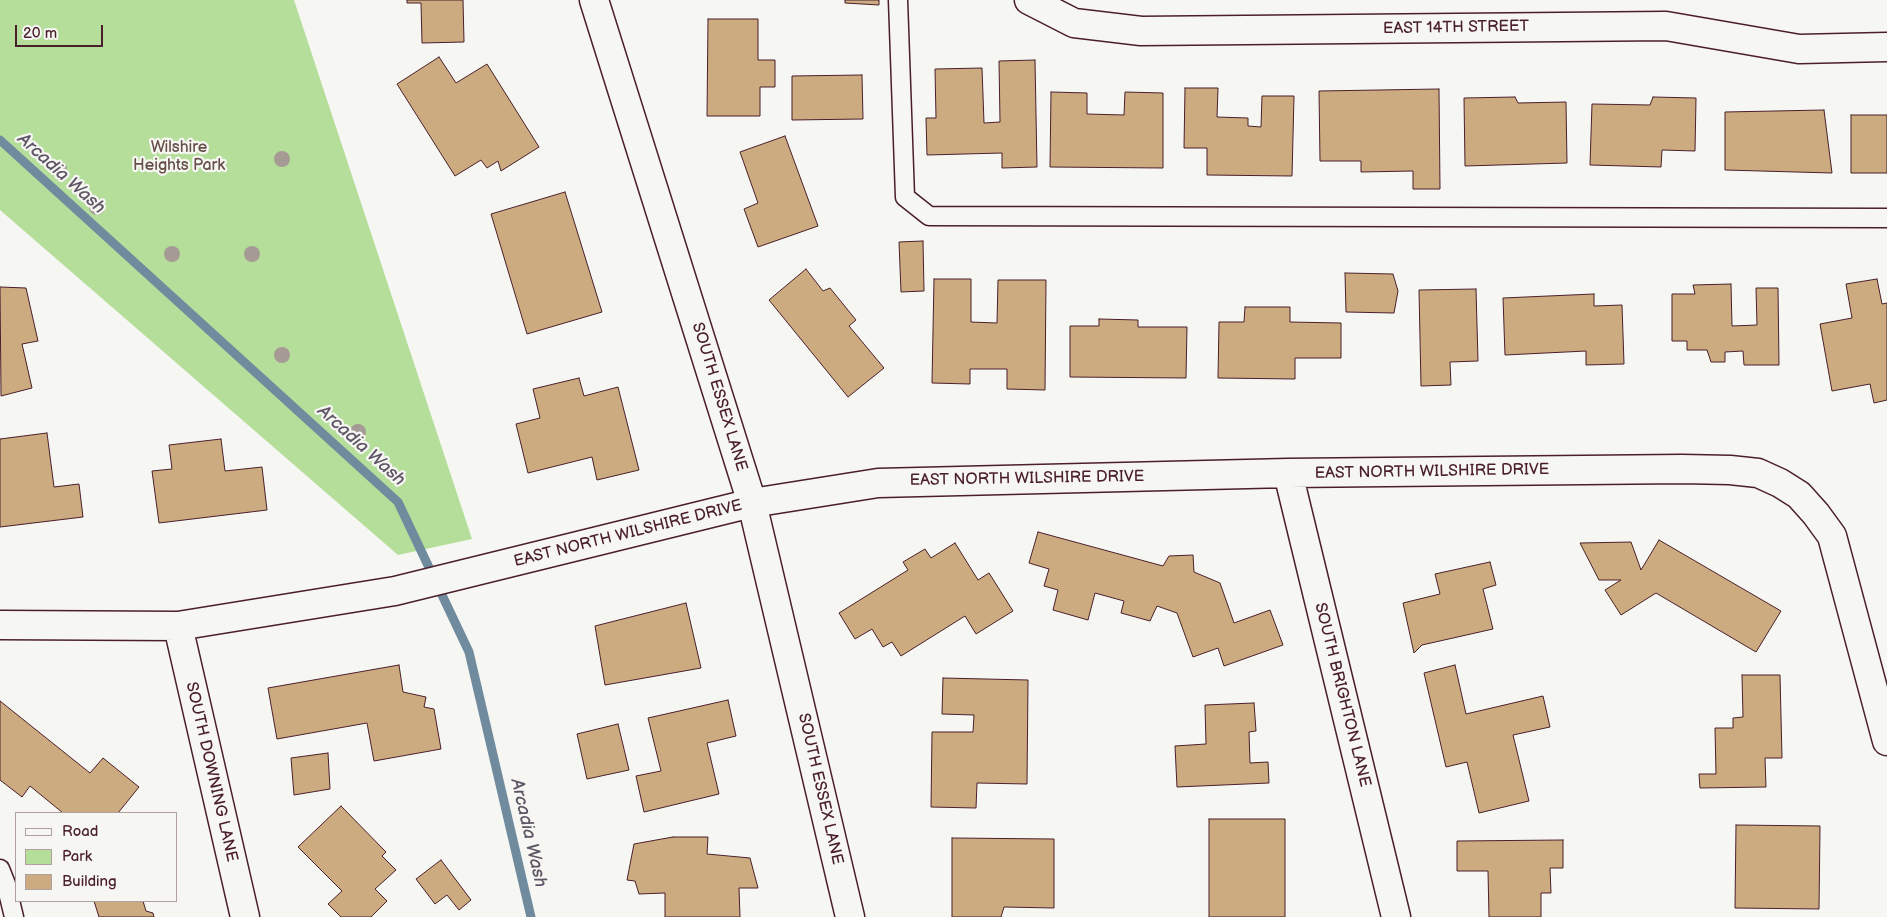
<!DOCTYPE html>
<html>
<head>
<meta charset="utf-8">
<style>
	body { margin:0 }
	#map { position:relative; width:1887px; height:917px; overflow:hidden; background:#f6f6f2; font-family:"Balsamiq Sans",sans-serif }
	canvas { display:block }
	.legend { position:absolute; left:15px; top:812px; width:162px; height:90px; box-sizing:border-box; background:#f6f6f2; border:1px solid #b1a0a2; margin:0; padding:6px 9px; list-style:none; font-size:15px; color:#4a1f2b }
	.legend li { display:flex; align-items:center; gap:10px; height:25px }
	.legend b { width:25px; border:1px solid #b1a0a2 }
	.scale { position:absolute; left:15px; top:25px; width:88px; height:22px; box-sizing:border-box; border:2px solid #4a1f2b; border-top:0; padding-left:6px; font-size:15px; line-height:18px; white-space:nowrap; color:#4a1f2b; -webkit-text-stroke:4px #f6f6f2; paint-order:stroke }
</style>
</head>
<body>
<div id="map">
<canvas width="1887" height="917"></canvas>
<ul class="legend">
<li><b style="height:6px;background:#f6f6f2"></b>Road</li>
<li><b style="height:14px;background:#b5de9a"></b>Park</li>
<li><b style="height:14px;background:#cbab7f"></b>Building</li>
</ul>
<div class="scale">20 m</div>
</div>
<script>
const context = document.querySelector('canvas').getContext('2d');
context.lineJoin = 'round';
function fill(path, color) { context.fillStyle = color; context.fill(path, 'evenodd'); }
const shape = rows => new Path2D(rows.map(r => 'M' + r).join(''));
function trace(path, color, width, dash) { context.strokeStyle = color; context.lineWidth = width; context.lineCap = dash ? 'butt' : 'round'; context.setLineDash(dash || []); context.stroke(path); }
function drawText(font, color, halo, rows, align = 'center') {
  context.font = font + ' "Balsamiq Sans",sans-serif'; context.lineWidth = 4.5; context.setLineDash([]); context.textBaseline = 'middle'; context.strokeStyle = halo; context.fillStyle = color; for (const [text, x, y, turn = 0] of rows) {
    context.save(); context.translate(x, y); context.rotate((+turn || 0) * Math.PI / 180); context.textAlign = isNaN(turn) ? turn : align; if (halo) context.strokeText(text, 0, 0); context.fillText(text, 0, 0); context.restore();
  }
}
fill(shape([
	[0,0,294,0,472,539,398,555,0,210]
]), '#b5de9a');
trace(shape([
	[0,140,398,502,469,652,531,917]
]), '#708b9e', 9);
const building = shape([
	[407,0,463,0,464,42,422,43,421,3,407,3,407,0],
	[845,0,879,0,879,5,845,3,845,0],
	[708,19,758,19,758,60,775,60,775,87,760,87,760,116,707,116,708,19],
	[439,57,456,83,487,64,539,147,501,171,498,161,487,168,481,160,455,176,397,84,439,57],
	[1035,60,1037,167,1002,168,1002,153,927,155,926,118,936,118,935,69,982,68,984,123,1000,122,999,61,1035,60],
	[862,75,863,119,792,120,792,76,862,75],
	[1185,88,1218,88,1217,117,1248,118,1248,126,1261,127,1262,96,1294,96,1292,176,1207,175,1207,148,1184,148,1185,88],
	[1439,89,1440,189,1413,189,1413,171,1361,172,1361,161,1320,161,1319,91,1439,89],
	[1051,92,1087,93,1087,114,1124,115,1125,92,1163,93,1163,168,1050,167,1051,92],
	[1515,97,1518,103,1566,102,1567,163,1465,166,1464,98,1515,97],
	[1653,97,1696,98,1695,151,1662,150,1661,167,1590,165,1592,104,1650,105,1653,97],
	[1824,110,1832,173,1725,170,1725,112,1824,110],
	[1851,115,1887,115,1887,173,1851,173,1851,115],
	[785,136,818,226,758,247,744,209,758,203,740,152,785,136],
	[565,192,602,312,527,334,491,214,565,192],
	[923,241,924,291,901,292,899,242,923,241],
	[806,269,823,291,830,288,856,320,849,326,884,368,848,397,769,300,806,269],
	[1345,273,1393,274,1398,291,1394,313,1346,312,1345,273],
	[934,279,971,279,971,322,997,323,998,280,1046,280,1045,390,1007,389,1007,369,970,369,970,384,932,383,934,279],
	[1877,279,1882,304,1887,303,1887,400,1874,403,1870,384,1832,391,1820,324,1852,318,1846,284,1877,279],
	[1731,284,1732,326,1757,325,1756,288,1778,288,1779,365,1744,365,1743,351,1725,352,1725,362,1711,362,1707,350,1687,350,1687,341,1672,341,1672,294,1695,294,1693,285,1731,284],
	[0,287,26,288,38,341,22,344,32,388,1,396,0,287],
	[1476,289,1478,361,1450,362,1451,385,1421,386,1419,290,1476,289],
	[1594,294,1594,306,1622,305,1624,364,1586,365,1586,351,1505,355,1503,298,1594,294],
	[1245,307,1290,307,1290,322,1341,323,1341,358,1295,358,1295,379,1218,378,1219,322,1244,322,1245,307],
	[1099,319,1138,320,1138,327,1187,327,1186,378,1070,377,1070,326,1099,326,1099,319],
	[579,378,584,396,618,387,639,470,597,480,592,457,528,473,516,424,540,418,533,389,579,378],
	[47,433,54,487,79,484,83,517,0,527,0,439,47,433],
	[221,439,225,471,262,467,267,510,159,523,152,471,172,469,169,445,221,439],
	[1038,532,1163,566,1169,556,1193,555,1194,572,1220,583,1234,623,1270,610,1283,645,1224,666,1218,648,1193,657,1177,613,1157,606,1150,621,1121,613,1124,601,1095,593,1088,620,1053,610,1058,590,1044,586,1049,569,1029,563,1038,532],
	[1659,540,1781,611,1756,652,1656,593,1621,615,1605,590,1621,580,1599,580,1580,543,1631,542,1641,570,1659,540],
	[955,543,978,580,989,573,1013,611,976,634,965,616,901,656,892,642,883,647,872,629,855,639,839,613,908,570,903,562,925,549,931,558,955,543],
	[1490,562,1496,585,1483,589,1493,629,1422,645,1414,653,1403,603,1440,594,1435,574,1490,562],
	[686,603,701,668,605,685,595,626,686,603],
	[399,665,403,692,426,697,424,707,434,709,441,749,374,761,367,723,277,739,268,688,399,665],
	[1455,665,1466,714,1543,696,1550,727,1513,735,1529,801,1479,813,1467,762,1446,767,1424,673,1455,665],
	[1742,675,1780,675,1782,758,1765,758,1766,787,1700,788,1699,774,1716,774,1715,728,1733,728,1733,718,1743,717,1742,675],
	[943,678,1028,680,1027,784,977,783,976,808,931,807,932,732,973,732,974,715,942,714,943,678],
	[728,700,736,736,707,743,719,794,644,812,636,776,661,771,648,718,728,700],
	[0,701,90,773,103,758,139,787,118,813,63,813,30,786,22,797,0,780,0,701],
	[1254,703,1256,731,1249,732,1250,763,1268,762,1269,783,1177,787,1175,746,1206,744,1205,705,1254,703],
	[618,724,629,770,587,779,577,734,618,724],
	[328,753,330,789,294,795,291,758,328,753],
	[341,806,386,852,382,856,396,870,375,889,387,901,371,917,341,917,328,904,342,891,298,847,341,806],
	[1209,819,1285,819,1285,917,1209,917,1209,819],
	[1736,825,1820,826,1819,909,1735,908,1736,825],
	[673,837,708,837,707,854,750,858,758,888,739,888,740,917,665,917,665,893,639,894,635,881,627,880,634,844,673,837],
	[952,838,1054,839,1054,908,1004,907,1001,917,952,917,952,838],
	[1563,840,1563,868,1550,868,1551,893,1541,893,1541,917,1489,917,1488,871,1457,871,1457,841,1563,840],
	[441,860,471,900,459,910,447,895,435,904,416,879,441,860],
	[94,901,143,901,146,911,153,913,154,917,99,917,94,901]
]);
fill(building, '#cbab7f');
trace(building, '#4a1f2b', 1);
const service = shape([
	[898,0,905,197,929,216,1887,218],
	[0,869,6,884,14,917]
]);
const minor = shape([
	[594,0,752,503,850,917],
	[1029,0,1074,23,1141,31,1666,26,1799,49,1887,47],
	[1288,473,1396,917],
	[0,625,178,626,395,591,752,503,878,483,1288,473,1682,469,1730,470,1758,473,1780,483,1799,495,1816,514,1832,536,1887,741],
	[178,626,245,917]
]);
trace(service, '#4a1f2b', 21);
trace(minor, '#4a1f2b', 31);
trace(service, '#f6f6f2', 18);
trace(minor, '#f6f6f2', 28);
context.fillStyle = '#a69a94';
for (const [x, y] of [
	[282,159],
	[59,169],
	[97,207],
	[172,254],
	[252,254],
	[282,355],
	[358,432]
]) { context.beginPath(); context.arc(x, y, 8, 0, 2 * Math.PI); context.fill(); }
drawText('16px', '#4a1f2b', '#f6f6f2', [
	["EAST 14TH STREET",1456,28,-1],
	["SOUTH ESSEX LANE",719,397,73],
	["EAST NORTH WILSHIRE DRIVE",1432,472,-1],
	["EAST NORTH WILSHIRE DRIVE",1027,479,-1],
	["EAST NORTH WILSHIRE DRIVE",628,534,-14],
	["SOUTH BRIGHTON LANE",1342,695,76],
	["SOUTH DOWNING LANE",211,772,77],
	["SOUTH ESSEX LANE",820,789,77]
]);
drawText('16px', '#654f47', '#f6f6f2', [
	["Wilshire",179,148],
	["Heights Park",179,166]
]);
drawText('italic 18px', '#5d5565', '#f6f6f2', [
	["Arcadia Wash",61,174,42],
	["Arcadia Wash",361,446,42],
	["Arcadia Wash",528,833,77]
]);
</script>
</body>
</html>
